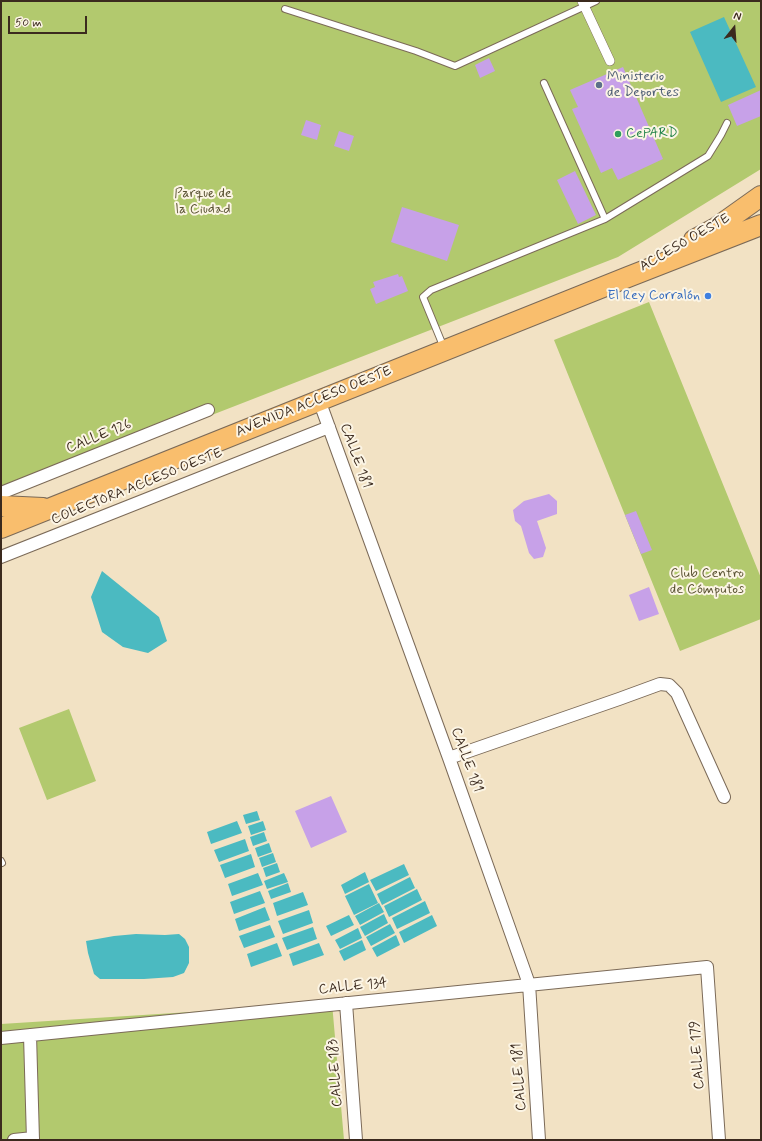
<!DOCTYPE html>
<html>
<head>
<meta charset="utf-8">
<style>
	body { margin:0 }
	#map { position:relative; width:762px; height:1141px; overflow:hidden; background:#f2e2c4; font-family:Mynerve,sans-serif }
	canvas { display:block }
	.frame { position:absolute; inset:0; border:2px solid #3b2a1e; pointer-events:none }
	.north { position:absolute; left:714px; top:8px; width:40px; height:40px; -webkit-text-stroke:3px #fcf5e5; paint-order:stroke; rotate:17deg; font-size:11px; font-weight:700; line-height:16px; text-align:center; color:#3b2a1e }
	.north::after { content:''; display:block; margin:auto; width:14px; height:18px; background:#3b2a1e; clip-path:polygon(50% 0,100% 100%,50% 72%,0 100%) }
	.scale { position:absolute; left:8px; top:16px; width:79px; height:18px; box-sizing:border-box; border:2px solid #3b2a1e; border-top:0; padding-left:5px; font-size:12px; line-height:14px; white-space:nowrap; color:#3b2a1e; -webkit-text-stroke:3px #fcf5e5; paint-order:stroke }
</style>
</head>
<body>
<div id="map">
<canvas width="762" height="1141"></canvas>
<div class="frame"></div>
<div class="north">N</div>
<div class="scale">50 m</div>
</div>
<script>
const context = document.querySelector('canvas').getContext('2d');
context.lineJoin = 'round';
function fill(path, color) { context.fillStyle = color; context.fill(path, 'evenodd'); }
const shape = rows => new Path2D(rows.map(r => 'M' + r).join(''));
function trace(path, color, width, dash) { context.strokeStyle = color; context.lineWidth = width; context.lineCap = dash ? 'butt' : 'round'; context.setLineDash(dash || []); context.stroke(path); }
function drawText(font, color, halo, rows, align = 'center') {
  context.font = font + ' Mynerve,sans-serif'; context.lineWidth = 4; context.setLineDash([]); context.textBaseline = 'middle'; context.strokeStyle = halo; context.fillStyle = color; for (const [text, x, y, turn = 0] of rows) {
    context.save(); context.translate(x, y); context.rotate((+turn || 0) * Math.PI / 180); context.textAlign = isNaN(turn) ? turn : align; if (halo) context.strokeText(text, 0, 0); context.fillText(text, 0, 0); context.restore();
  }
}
fill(shape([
	[1,1,761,1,761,169,618,257,1,497],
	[649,302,761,578,761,619,680,651,554,340],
	[69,709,96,781,47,800,19,728],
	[332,1003,344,1140,1,1140,1,1024]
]), '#b2c96e');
fill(shape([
	[724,17,756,87,721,102,690,32],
	[102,571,159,617,167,641,148,653,123,647,102,632,91,597],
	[257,811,260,820,246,824,243,815],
	[237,821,242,833,211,844,207,832],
	[263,821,266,830,251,835,248,826],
	[264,832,267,841,253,846,250,837],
	[245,839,249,851,219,862,214,850],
	[269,843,272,852,258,857,255,848],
	[273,853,276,862,262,867,259,858],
	[251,854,255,867,225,878,220,865],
	[277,863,280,872,266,877,263,868],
	[404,864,409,875,376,891,370,880],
	[365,872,369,882,345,894,341,885],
	[258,873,263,885,232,896,228,884],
	[284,873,288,882,267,889,264,881],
	[410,877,415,888,382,905,377,894],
	[288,883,291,892,271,899,268,891],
	[369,884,378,903,354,915,345,896],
	[417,889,422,900,389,917,384,906],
	[260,891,265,903,234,914,230,902],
	[303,892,308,905,277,916,273,903],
	[425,901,430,913,397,929,392,918],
	[379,903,384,912,360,925,355,916],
	[265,907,270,920,239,931,235,919],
	[309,910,313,923,283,934,278,921],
	[384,914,388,923,365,936,360,927],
	[349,915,354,925,331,936,326,926],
	[432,915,437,926,404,943,399,932],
	[390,924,395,933,371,946,366,937],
	[270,925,275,937,244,948,239,936],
	[313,927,317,939,287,950,282,938],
	[358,928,362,938,340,949,335,940],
	[136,934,165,935,179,934,185,939,189,947,189,963,184,973,173,977,144,979,100,979,94,974,88,953,86,941,114,936],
	[396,935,400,945,377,957,372,948],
	[362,940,366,950,344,961,339,951],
	[277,943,282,956,251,967,247,954],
	[319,943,324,955,293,966,289,954]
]), '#4bbac1');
fill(shape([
	[489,58,495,71,480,78,475,65],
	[623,67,663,159,618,180,612,168,601,173,572,109,578,107,570,90],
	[761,90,761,116,737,126,728,105],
	[306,120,321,125,317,140,301,135],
	[339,131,354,136,349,151,334,146],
	[575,171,596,215,578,224,557,180],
	[402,207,459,225,447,261,391,242],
	[398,274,399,277,402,276,408,291,376,304,370,289,375,287,373,282],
	[549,494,557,501,557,514,537,521,546,548,543,557,534,559,529,553,521,526,515,521,513,510,524,501],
	[636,511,652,550,641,554,625,515],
	[649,587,659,614,639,621,629,595],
	[331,796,347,832,311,848,295,811]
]), '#c7a1e8');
const service = shape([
	[285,9,416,51,455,66,596,1],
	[544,83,605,219],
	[444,348,423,297,431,290,605,219,708,156,721,135,727,123],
	[1,861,2,863]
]);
const pedestrian = shape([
	[582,1,610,61]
]);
const minor = shape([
	[319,400,449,758,529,984,539,1140],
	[1,493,208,410],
	[1,557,329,427],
	[449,758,619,699,660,684,669,685,677,693,724,797],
	[346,1003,356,1140],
	[30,1035,33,1140],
	[1,1038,707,967,719,1140],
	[14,1140,33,1138]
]);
const trunk = shape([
	[694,240,716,228,761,196],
	[1,506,43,508],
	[1,528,628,277,761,225]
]);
trace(service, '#7b6a58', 8);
trace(pedestrian, '#7b6a58', 10);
trace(minor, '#7b6a58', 14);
trace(trunk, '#7b6a58', 22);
trace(service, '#fff', 6);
trace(pedestrian, '#fff', 9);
trace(minor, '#fff', 12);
trace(trunk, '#f9be6d', 20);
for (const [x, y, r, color] of [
	[599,85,4,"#5c6f8a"],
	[618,134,4,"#2e9e5b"],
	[708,296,4,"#3f7fe0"]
]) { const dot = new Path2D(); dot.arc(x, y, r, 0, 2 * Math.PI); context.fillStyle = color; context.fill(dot); trace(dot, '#fcf5e5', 1.5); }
drawText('14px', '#4e5e75', '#fcf5e5', [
	["Ministerio",607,77],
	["de Deportes",607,93]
], 'left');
drawText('14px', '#27864d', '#fcf5e5', [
	["CePARD",626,134]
], 'left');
drawText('14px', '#595232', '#fcf5e5', [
	["Parque de",203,194],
	["la Ciudad",203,210],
	["Club Centro",707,574],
	["de Cómputos",707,590]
]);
drawText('14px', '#3b2a1e', '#fcf5e5', [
	["ACCESO OESTE",685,243,-30],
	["AVENIDA ACCESO OESTE",314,402,-22],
	["CALLE 126",99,437,-22],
	["CALLE 181",355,456,70],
	["COLECTORA ACCESO OESTE",137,487,-22],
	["CALLE 181",466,760,70],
	["CALLE 134",353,987,-6],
	["CALLE 179",698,1055,-94],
	["CALLE 183",336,1073,-94],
	["CALLE 181",520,1077,-94]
]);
drawText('14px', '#366cbe', '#fcf5e5', [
	["El Rey Corralón",700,296]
], 'right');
</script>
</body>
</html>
